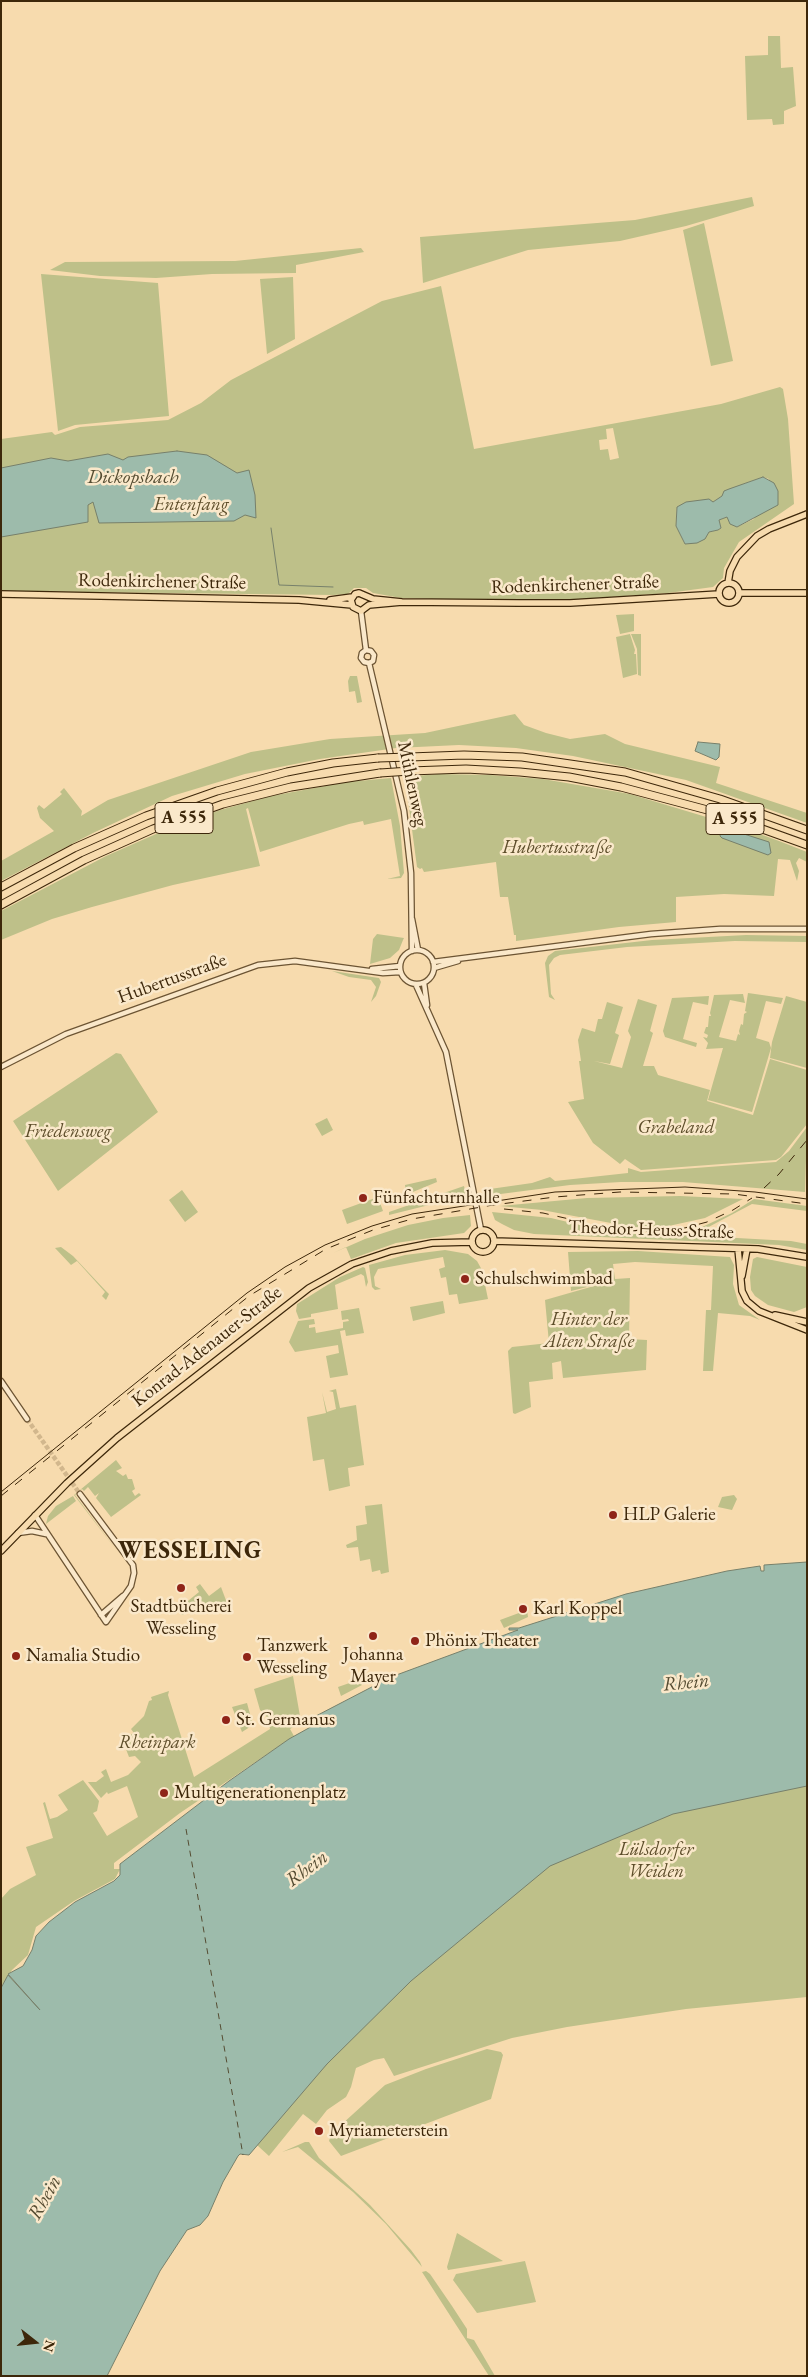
<!DOCTYPE html>
<html>
<head>
<meta charset="utf-8">
<style>
	body { margin:0 }
	#map { position:relative; width:808px; height:2377px; overflow:hidden; background:#f7dbae; font-family:"EB Garamond",serif }
	canvas { display:block }
	.frame { position:absolute; inset:0; border:2px solid #3d270a; pointer-events:none }
	.north { position:absolute; left:10px; top:2317px; width:50px; height:50px; -webkit-text-stroke:4px #fae8ca; paint-order:stroke; rotate:106deg; font-size:14px; font-weight:700; line-height:20px; text-align:center; color:#3d270a }
	.north::after { content:''; display:block; margin:auto; width:18px; height:22px; background:#3d270a; clip-path:polygon(50% 0,100% 100%,50% 72%,0 100%) }
</style>
</head>
<body>
<div id="map">
<canvas width="808" height="2377"></canvas>
<div class="frame"></div>
<div class="north">N</div>
</div>
<script>
const context = document.querySelector('canvas').getContext('2d');
context.lineJoin = 'round';
function fill(path, color) { context.fillStyle = color; context.fill(path, 'evenodd'); }
const shape = rows => new Path2D(rows.map(r => 'M' + r).join(''));
function trace(path, color, width, dash) { context.strokeStyle = color; context.lineWidth = width; context.lineCap = dash ? 'butt' : 'round'; context.setLineDash(dash || []); context.stroke(path); }
function drawText(font, color, halo, rows, align = 'center') {
  context.font = font + ' "EB Garamond",serif'; context.lineWidth = 5; context.setLineDash([]); context.textBaseline = 'middle'; context.strokeStyle = halo; context.fillStyle = color; for (const [text, x, y, turn = 0] of rows) {
    context.save(); context.translate(x, y); context.rotate((+turn || 0) * Math.PI / 180); context.textAlign = isNaN(turn) ? turn : align; if (halo) context.strokeText(text, 0, 0); context.fillText(text, 0, 0); context.restore();
  }
}
fill(shape([
	[768,36,780,36,781,68,793,67,796,106,784,111,784,124,773,125,772,119,747,120,745,56,768,55],
	[752,197,754,206,686,226,620,241,528,250,423,283,420,237,635,220],
	[704,223,733,361,711,366,683,230],
	[361,248,364,252,296,265,296,273,212,274,156,278,100,276,50,270,65,262,235,261],
	[41,274,158,283,169,416,75,425,58,431],
	[293,277,295,339,267,354,260,279],
	[441,286,474,449,721,404,780,387,783,389,788,419,794,504,739,542,724,568,723,578,713,587,668,593,570,600,469,600,401,598,373,593,366,588,354,588,348,594,333,595,1,591,1,439,52,432,55,435,80,427,168,420,201,403,231,380,382,301],
	[613,428,619,458,610,460,608,449,600,450,599,440,607,439,606,429],
	[763,477,769,479,754,519,737,527,727,517,719,520,721,528,718,530,709,532,697,541,685,544,676,526,677,507,695,502,713,502,744,484],
	[634,614,634,631,620,634,616,615],
	[630,634,635,650,634,654,636,654,637,674,623,678,616,637],
	[631,634,641,634,641,676,638,675,637,649],
	[350,676,357,676,362,702,357,703,355,691,349,692,348,681],
	[515,714,524,725,546,733,570,739,605,734,625,744,720,767,716,783,807,813,807,823,686,780,573,756,516,748,459,745,396,748,320,759,245,774,172,796,93,833,1,881,1,861,54,831,40,818,37,808,39,805,44,809,62,794,60,792,64,788,82,811,81,816,108,800,251,752,330,739,425,733],
	[438,774,490,775,543,779,630,794,746,829,779,841,807,852,807,862,799,858,796,863,799,871,797,881,790,860,778,859,774,896,724,894,676,897,676,922,619,927,516,941,516,935,514,935,508,897,500,897,496,862,424,872,422,868,420,869,417,867,405,777],
	[391,778,400,826,404,873,401,878,387,879,400,876,391,819,364,825,363,821,349,824,260,852,248,808,246,809,260,866,173,885,92,907,52,919,1,940,1,911,106,856,165,830,220,810,271,796,347,782],
	[377,934,404,938,403,940,399,950,390,958,370,964,373,939],
	[746,935,807,936,807,942,735,941,627,947,560,955,554,958,549,965,551,994,555,1000,549,997,545,963,548,956,555,951,652,940],
	[332,971,379,978,381,982,376,996,371,1002,376,987,371,980,349,977],
	[748,993,783,998,781,1004,766,1001,756,1038,769,1042,771,1048,752,1112,708,1100,723,1048,706,1049,708,1043,703,1037,707,1038,708,1035,704,1033,706,1027,708,1027,709,1016,711,1016,710,1013,714,995,743,994,745,1003,730,1000,719,1037,736,1041,738,1034,740,1035,739,1031,741,1024,743,1025,744,1014,747,1012,745,1011],
	[709,996,708,1005,693,1002,683,1039,697,1043,696,1047,665,1037,663,1031,672,998],
	[786,996,807,1002,807,1068,770,1058,772,1042],
	[638,999,657,1005,650,1031,653,1033,643,1066,654,1066,658,1075,710,1090,707,1101,753,1115,770,1059,807,1070,807,1124,781,1157,776,1160,641,1170,625,1159,620,1164,593,1143,568,1102,584,1099,579,1061,581,1061,578,1040,582,1028,595,1032,598,1019,602,1019,607,1002,623,1007,615,1033,619,1035,610,1064,594,1061,622,1068,631,1037,628,1031],
	[116,1053,121,1054,158,1112,58,1191,13,1121],
	[327,1118,333,1130,322,1136,315,1124],
	[807,1127,805,1192,683,1182,621,1182,570,1185,485,1196,483,1190,532,1183,550,1177,555,1181,628,1173,628,1168,641,1172,776,1162,789,1151],
	[436,1178,437,1182,391,1201,389,1196,406,1193,405,1185],
	[464,1186,467,1200,429,1205,389,1215,389,1212],
	[182,1190,198,1212,185,1222,169,1200],
	[680,1196,743,1199,705,1218,655,1229,632,1227,542,1210,500,1206,587,1198],
	[378,1197,383,1211,347,1224,342,1210],
	[754,1199,807,1206,807,1211,752,1204,701,1231,701,1236,791,1241,807,1244,807,1250,779,1245,534,1234,514,1230,502,1224,495,1220,492,1212,551,1218,614,1233,660,1235,679,1234,700,1228,732,1213],
	[470,1215,471,1226,464,1233,396,1243,351,1259,346,1247,333,1253,365,1239,408,1225,443,1218],
	[61,1247,73,1256,104,1289,109,1294,106,1300,102,1296,105,1292,77,1261,71,1265,55,1248],
	[445,1250,468,1254,477,1261,482,1270,488,1299,459,1304,457,1294,449,1295,446,1277,441,1278,439,1269,445,1267,443,1257,378,1269,374,1277,375,1286,381,1289,375,1290,372,1287,369,1265,405,1255],
	[638,1251,730,1257,734,1265,733,1284,739,1305,760,1320,750,1316,718,1313,713,1371,703,1371,706,1310,711,1310,713,1266,635,1262,613,1264,615,1279,630,1278,629,1339,647,1340,646,1370,563,1378,561,1361,552,1363,553,1379,529,1382,531,1407,515,1414,513,1413,508,1351,512,1347,549,1343,545,1300,615,1280,571,1291,568,1252],
	[757,1257,807,1267,807,1307,794,1312,768,1305,755,1296,751,1290,750,1277,753,1259],
	[363,1267,365,1268,368,1282,366,1287,364,1276,361,1274,335,1285,338,1309,311,1314,311,1317,299,1319,296,1311,297,1304,340,1277],
	[443,1301,445,1313,413,1321,410,1307],
	[359,1308,364,1333,346,1336,345,1330,340,1331,348,1375,330,1378,326,1356,339,1353,338,1345,295,1352,289,1342,298,1321,314,1319,315,1324,309,1325,309,1328,315,1327,316,1333,343,1328,343,1322,349,1321,348,1319,342,1320,341,1311],
	[336,1389,340,1408,356,1405,364,1465,348,1468,350,1486,329,1491,324,1459,313,1461,307,1417,326,1413,322,1392,327,1412,336,1409,333,1392,329,1391],
	[116,1460,122,1468,116,1471,123,1476,126,1474,128,1479,132,1479,135,1489,132,1491,135,1496,139,1493,141,1495,111,1517,96,1498,99,1493,95,1496,88,1487,84,1491,82,1489,75,1495,117,1551,74,1495],
	[734,1495,737,1499,732,1510,718,1507,722,1497],
	[73,1496,76,1501,46,1524,48,1516,56,1506],
	[382,1504,389,1572,381,1574,380,1570,372,1572,370,1559,360,1561,358,1547,347,1548,346,1545,357,1540,356,1526,367,1524,365,1506],
	[200,1584,209,1596,221,1587,227,1603,213,1610,210,1604,182,1615,178,1609,199,1592,196,1587],
	[527,1610,528,1617,504,1628,500,1620],
	[293,1676,301,1722,290,1729,294,1736,180,1813,114,1863,114,1869,120,1869,115,1879,74,1901,36,1927,28,1955,12,1970,1,1987,1,1899,10,1889,36,1875,26,1847,53,1838,43,1803,45,1802,50,1819,57,1817,68,1810,58,1795,83,1780,99,1801,97,1811,93,1813,107,1836,138,1817,127,1786,108,1794,107,1792,101,1798,88,1782,96,1782,104,1776,101,1772,106,1769,111,1782,128,1775,141,1762,135,1756,129,1757,122,1739,134,1733,131,1729,144,1716,149,1701,152,1700,151,1697,169,1691,168,1695,194,1777,270,1729,269,1724,272,1722,260,1710,254,1689],
	[807,1677,807,1997,686,2009,567,2027,512,2038,394,2076,384,2058,374,2060,356,2068,351,2087,346,2097,327,2110,316,2124,303,2114,269,2156,147,2045],
	[361,1679,362,1685,341,1696,338,1687],
	[247,1703,253,1725,242,1732,232,1707],
	[487,2049,501,2052,503,2055,491,2099,341,2156,329,2141,331,2134,385,2085,426,2069],
	[305,2142,309,2142,319,2158,370,2205,411,2250,420,2262,422,2267,386,2224,353,2192,298,2147,282,2152],
	[457,2233,503,2261,448,2270,447,2267],
	[525,2261,536,2302,477,2313,453,2280,456,2274],
	[426,2271,430,2274,452,2306,467,2329,467,2338,474,2340,495,2376,489,2376,422,2272]
]), '#bec089');
const water = shape([
	[177,451,207,455,237,473,249,470,255,495,256,518,245,515,234,521,99,523,93,502,88,505,88,522,1,537,1,468,51,458,68,461,108,454,123,460,128,457,177,451],
	[763,477,774,483,778,491,778,505,737,527,730,524,727,517,719,520,721,528,718,530,709,532,705,539,697,543,685,544,676,526,677,507,686,502,709,499,713,502,722,496,724,491,729,489,763,477],
	[698,742,720,744,719,757,716,760,695,751,698,742],
	[722,827,769,842,771,853,768,855,722,838,720,836,722,827],
	[807,1562,807,1786,673,1814,550,1866,411,1981,327,2064,249,2155,240,2154,238,2156,223,2182,208,2216,200,2225,187,2230,160,2271,107,2376,1,2376,1,1988,8,1975,40,2010,8,1974,23,1966,32,1950,36,1936,49,1922,75,1902,114,1881,120,1875,120,1864,229,1781,289,1739,316,1724,314,1717,391,1677,518,1630,509,1630,509,1628,519,1628,626,1594,727,1571,760,1566,761,1571,764,1571,764,1565,807,1562]
]);
fill(water, '#9dbbab');
trace(water, '#77806b', 1);
trace(shape([
	[271,528,279,585,333,587]
]), '#77806b', 1);
trace(shape([
	[186,1829,243,2155]
]), '#554c32', 1, [6, 5]);
trace(shape([
	[27,1419,80,1494]
]), '#d2b78d', 4.5, [4.5, 2]);
const minor = shape([
	[361,611,366,650],
	[366,650,371,651,374,655,373,661,369,663],
	[366,650,362,653,361,658,364,662,369,663],
	[369,663,404,811,411,873,412,951],
	[412,919,418,950],
	'400 967a17 17 0 1 1 34 0a17 17 0 1 1-34 0Z',
	[433,962,651,934,720,929,807,929],
	[434,968,458,961],
	[372,969,400,966],
	[424,983,427,1005],
	[416,985,446,1052,481,1230],
	[1,1067,66,1034,258,965,295,961,383,973,400,972],
	[1,1381,27,1419],
	[35,1515,106,1622,131,1586,134,1573,133,1565,80,1494],
	[18,1533,32,1531,46,1534],
	[101,1615,123,1596]
]);
const major = shape([
	[728,583,730,571,737,557,757,536,769,529,807,514],
	'719 593a10 10 0 1 1 20 0a10 10 0 1 1-20 0Z',
	[739,593,807,593],
	[1,594,299,600,352,605],
	[330,600,352,597],
	[402,602,369,605,361,611,353,607,351,600,355,594,359,593,373,599,402,602,519,603,570,603,719,594],
	'472 1241a11 11 0 1 1 22 0a11 11 0 1 1-22 0Z',
	[494,1241,758,1249,807,1257],
	[738,1249,742,1291,747,1301,759,1311,807,1330],
	[742,1276,747,1249],
	[775,1315,807,1322],
	[1,1551,67,1483,117,1438,309,1288,352,1264,391,1251,432,1243,471,1242]
]);
const highway = shape([
	[410,757,464,755,522,757,625,772,720,799,807,830],
	[410,771,466,769,520,772,569,777,621,787,715,812,807,845],
	[1,887,74,848,146,816,217,791,287,772,333,763,378,758],
	[1,905,84,860,153,829,223,804,291,787,380,773]
]);
trace(minor, '#6c5433', 7);
trace(major, '#3d270a', 8);
trace(highway, '#3d270a', 9);
trace(minor, '#fae8ca', 4.5);
trace(major, '#f7dbae', 5.5);
trace(highway, '#f7dbae', 7);
trace(shape([
	[1,1492,247,1293,285,1267,325,1245,372,1226,412,1214,555,1192,685,1187,755,1192,807,1199]
]), '#3d270a', 1);
trace(shape([
	[764,1188,779,1174,807,1140],
	[504,1209,543,1213,617,1230,658,1232,677,1230,707,1222,733,1210,752,1198],
	[1,1496,249,1296,326,1249,373,1230,412,1219,493,1205,555,1197,620,1192,734,1194,807,1204]
]), '#3d270a', 1, [9, 9]);
const highwayBridge = shape([
	[378,758,410,757],
	[380,773,410,771]
]);
trace(highwayBridge, '#3d270a', 9, []);
trace(highwayBridge, '#f7dbae', 7);
for (const [x, y, r, color] of [
	[363,1198,5,"#8f2418"],
	[465,1279,5,"#8f2418"],
	[613,1515,5,"#8f2418"],
	[181,1588,5,"#8f2418"],
	[523,1609,5,"#8f2418"],
	[373,1636,5,"#8f2418"],
	[415,1641,5,"#8f2418"],
	[16,1656,5,"#8f2418"],
	[247,1657,5,"#8f2418"],
	[226,1720,5,"#8f2418"],
	[164,1793,5,"#8f2418"],
	[319,2131,5,"#8f2418"]
]) { const dot = new Path2D(); dot.arc(x, y, r, 0, 2 * Math.PI); context.fillStyle = color; context.fill(dot); trace(dot, '#fae8ca', 2); }
for (const [x, y, w] of [
	[184,818,58],
	[735,819,58]
]) { const box = new Path2D(); box.roundRect(x - w / 2, y - 15.5, w, 31, 4); context.fillStyle = '#fae8ca'; context.fill(box); trace(box, '#3d270a', 1); }
drawText('bold 18px', '#3d270a', null, [
	["A 555",184,818],
	["A 555",735,819]
]);
drawText('italic 19px', '#5d4d2a', '#fae8ca', [
	["Entenfang",191,505],
	["Hubertusstraße",557,848],
	["Grabeland",676,1128],
	["Friedensweg",68,1132],
	["Hinter der",589,1320],
	["Alten Straße",589,1342],
	["Rheinpark",157,1743],
	["Lülsdorfer",656,1850],
	["Weiden",656,1872]
]);
drawText('19px', '#3d270a', '#fae8ca', [
	["Rodenkirchener Straße",162,582,1],
	["Rodenkirchener Straße",575,585,-2],
	["Mühlenweg",412,784,78],
	["Hubertusstraße",172,979,-20],
	["Theodor-Heuss-Straße",651,1230,2],
	["Konrad-Adenauer-Straße",207,1347,-38]
]);
drawText('19px', '#3d270a', '#fae8ca', [
	["Fünfachturnhalle",373,1198],
	["Schulschwimmbad",475,1279],
	["HLP Galerie",623,1515],
	["Stadtbücherei",181,1607,"center"],
	["Wesseling",181,1629,"center"],
	["Karl Koppel",533,1609],
	["Phönix Theater",425,1641],
	["Tanzwerk",257,1646],
	["Wesseling",257,1668],
	["Johanna",373,1655,"center"],
	["Mayer",373,1677,"center"],
	["Namalia Studio",26,1656],
	["St. Germanus",236,1720],
	["Multigenerationenplatz",174,1793],
	["Myriameterstein",329,2131]
], 'left');
drawText('italic 20px', '#554c32', '#fae8ca', [
	["Dickopsbach",133,478],
	["Rhein",686,1683,-6],
	["Rhein",307,1869,-37],
	["Rhein",45,2198,-61]
]);
context.letterSpacing = '1px';
drawText('bold 24px', '#3d270a', '#fae8ca', [
	["WESSELING",190,1551]
]);
context.letterSpacing = '0px';
</script>
</body>
</html>
